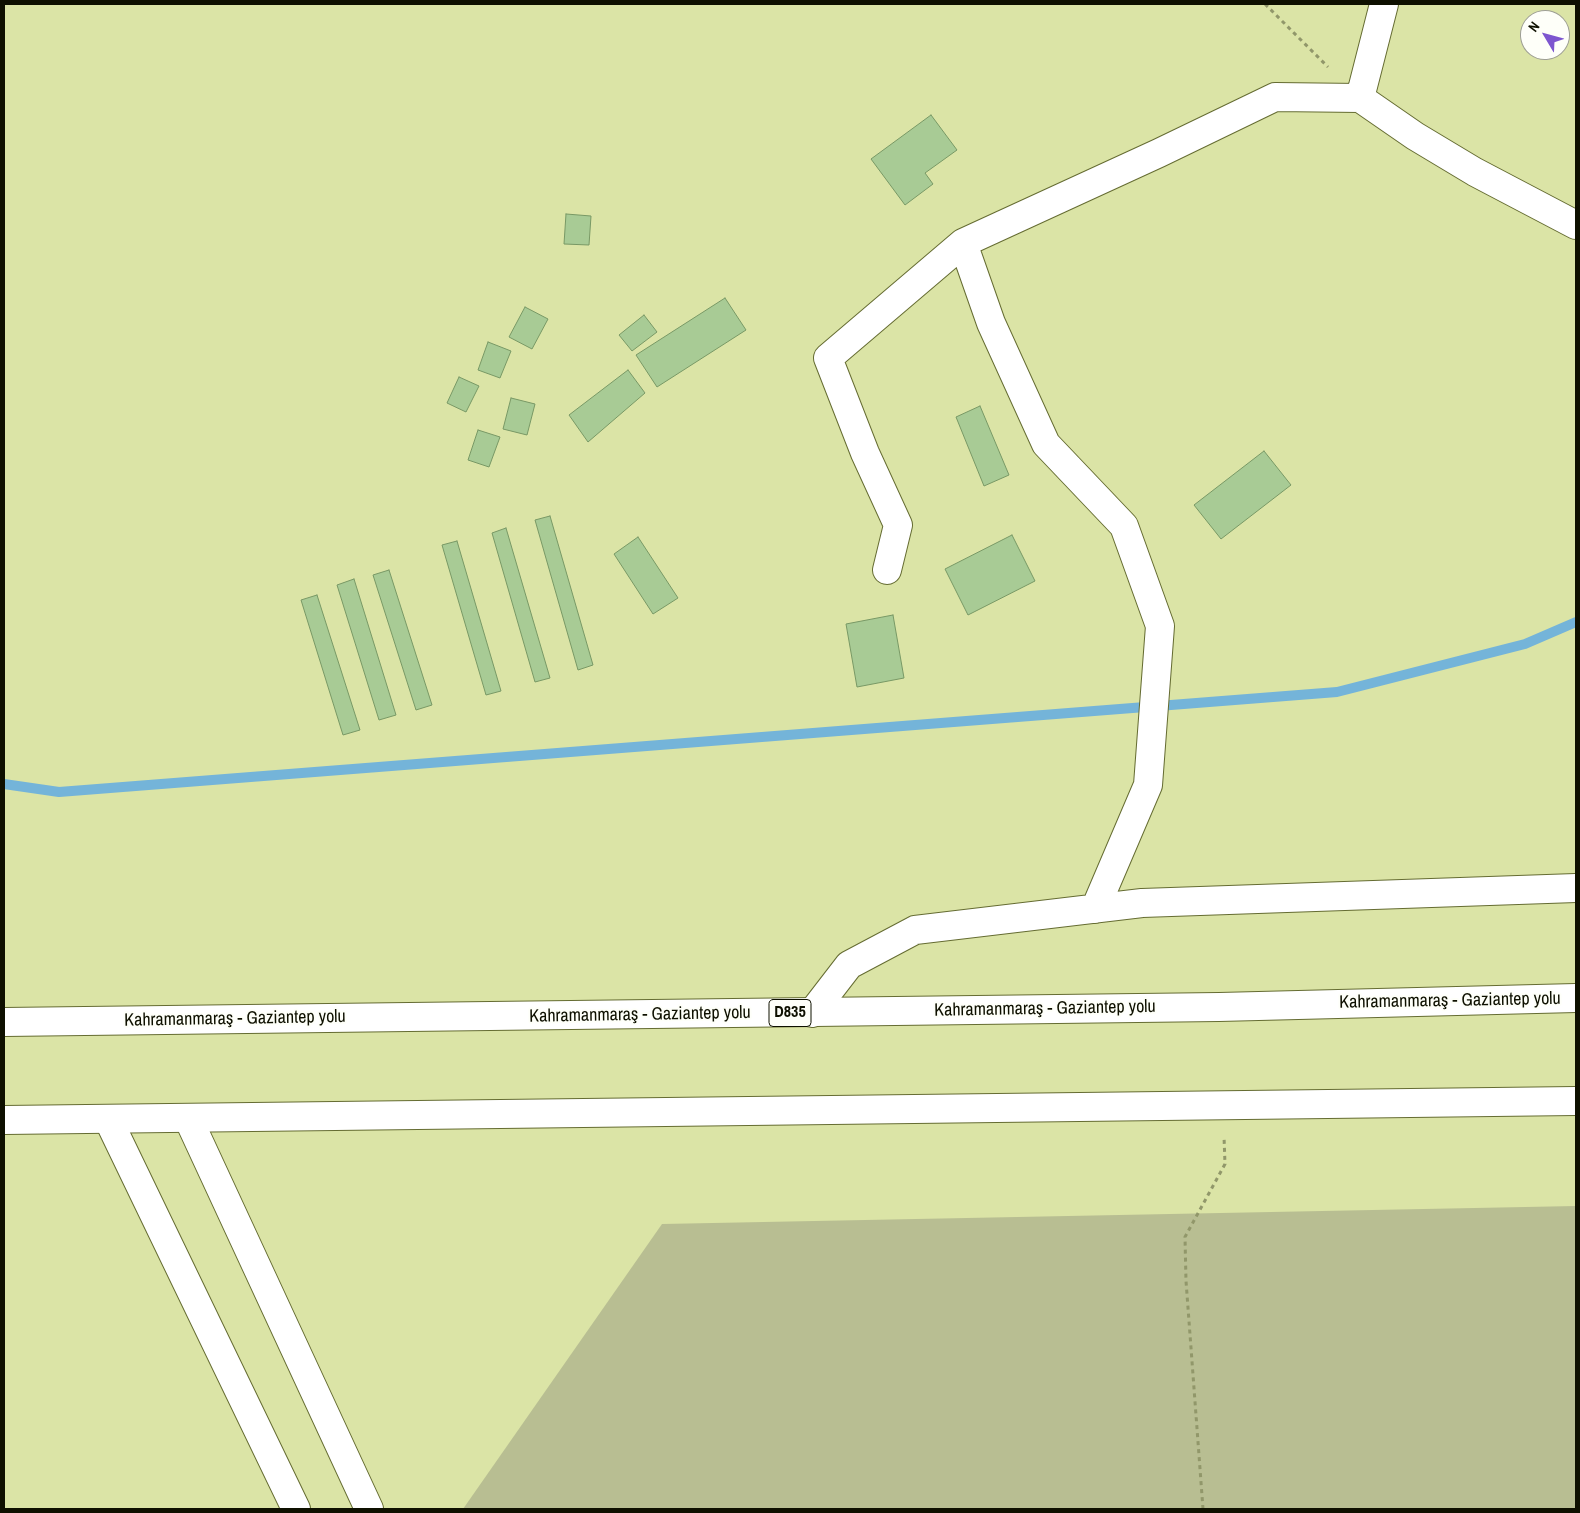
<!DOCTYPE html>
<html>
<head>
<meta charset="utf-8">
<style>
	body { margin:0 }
	#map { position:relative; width:1580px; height:1513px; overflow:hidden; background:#dbe4a6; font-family:"Archivo Narrow",sans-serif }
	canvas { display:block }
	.frame { position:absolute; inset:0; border:5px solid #0e1000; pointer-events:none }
	.north { position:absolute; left:1520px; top:10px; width:50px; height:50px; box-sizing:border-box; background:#fefff9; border:1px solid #9e9f95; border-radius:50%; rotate:307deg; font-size:14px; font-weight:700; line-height:20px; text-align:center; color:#0e1000 }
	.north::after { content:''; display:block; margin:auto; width:18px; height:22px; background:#7d56cf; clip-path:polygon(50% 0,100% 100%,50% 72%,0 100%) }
</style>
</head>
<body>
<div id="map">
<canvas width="1580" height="1513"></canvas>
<div class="frame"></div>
<div class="north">N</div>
</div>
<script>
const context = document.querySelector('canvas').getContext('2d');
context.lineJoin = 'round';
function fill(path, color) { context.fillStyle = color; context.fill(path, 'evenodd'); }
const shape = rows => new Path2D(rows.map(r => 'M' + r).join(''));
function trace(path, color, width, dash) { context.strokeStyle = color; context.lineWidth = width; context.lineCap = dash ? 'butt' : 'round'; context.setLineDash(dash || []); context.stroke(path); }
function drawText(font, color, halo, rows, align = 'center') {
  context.font = font + ' "Archivo Narrow",sans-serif'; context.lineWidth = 4; context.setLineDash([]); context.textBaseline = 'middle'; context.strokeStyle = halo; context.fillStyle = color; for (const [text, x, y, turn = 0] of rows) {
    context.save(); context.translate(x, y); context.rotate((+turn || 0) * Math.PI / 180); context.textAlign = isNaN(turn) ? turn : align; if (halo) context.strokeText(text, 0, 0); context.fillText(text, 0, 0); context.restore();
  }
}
fill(shape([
	[1576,1206,1576,1509,463,1509,662,1224]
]), '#b8be92');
trace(shape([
	[4,784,59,792,1337,692,1525,644,1576,622]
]), '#74b4d9', 10);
const building = shape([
	[931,115,957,150,925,173,933,184,905,205,871,159,931,115],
	[566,214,591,216,589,245,564,244,566,214],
	[725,298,746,330,657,387,636,355,725,298],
	[525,307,548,319,532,349,509,337,525,307],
	[644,315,657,332,632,351,619,335,644,315],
	[488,342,511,351,500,378,478,370,488,342],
	[628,370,645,393,588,442,569,415,628,370],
	[459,377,479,386,466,412,447,403,459,377],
	[511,398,535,404,527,435,503,429,511,398],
	[980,406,1009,475,984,486,956,417,980,406],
	[478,430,500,437,489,467,468,460,478,430],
	[1264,451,1291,485,1221,539,1194,505,1264,451],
	[550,516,593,665,578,670,535,520,550,516],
	[506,528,550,678,535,682,492,533,506,528],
	[1012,535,1035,581,968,615,945,569,1012,535],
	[638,537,678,598,653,614,614,554,638,537],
	[457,541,501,691,486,695,442,545,457,541],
	[389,570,432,705,416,710,373,575,389,570],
	[354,579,396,715,379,720,337,585,354,579],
	[317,595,360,730,343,735,301,600,317,595],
	[893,615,904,678,857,687,846,624,893,615]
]);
fill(building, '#a8cb95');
trace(building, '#789865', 1);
const minor = shape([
	[1360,98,1384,4],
	[887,570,898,525,865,453,828,358,963,243],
	[1095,909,1148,785,1160,626,1124,526,1046,444,991,323,963,243,1159,153,1275,97,1360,98,1415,136,1475,172,1576,225],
	[812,1013,849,965,915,930,1142,903,1576,888],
	[188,1118,369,1509],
	[108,1119,296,1509]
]);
const trunk = shape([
	[4,1022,1219,1007,1576,998],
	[4,1120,1576,1101]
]);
trace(minor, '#656c32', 30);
trace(trunk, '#656c32', 30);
trace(shape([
	[1265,4,1328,67],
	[1203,1509,1186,1281,1185,1237,1225,1164,1224,1136]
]), '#91976a', 3, [4, 4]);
trace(minor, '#fff', 28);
trace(trunk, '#fff', 28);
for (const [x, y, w] of [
	[790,1013,42]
]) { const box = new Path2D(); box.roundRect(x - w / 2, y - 13.5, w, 27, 4); context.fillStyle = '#fefff9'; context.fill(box); trace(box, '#0e1000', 1); }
drawText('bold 16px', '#0e1000', null, [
	["D835",790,1013]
]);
drawText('18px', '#0e1000', '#fefff9', [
	["Kahramanmaraş - Gaziantep yolu",1450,1001,-1],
	["Kahramanmaraş - Gaziantep yolu",1045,1009,-1],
	["Kahramanmaraş - Gaziantep yolu",640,1015,-1],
	["Kahramanmaraş - Gaziantep yolu",235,1019,-1]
]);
</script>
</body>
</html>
